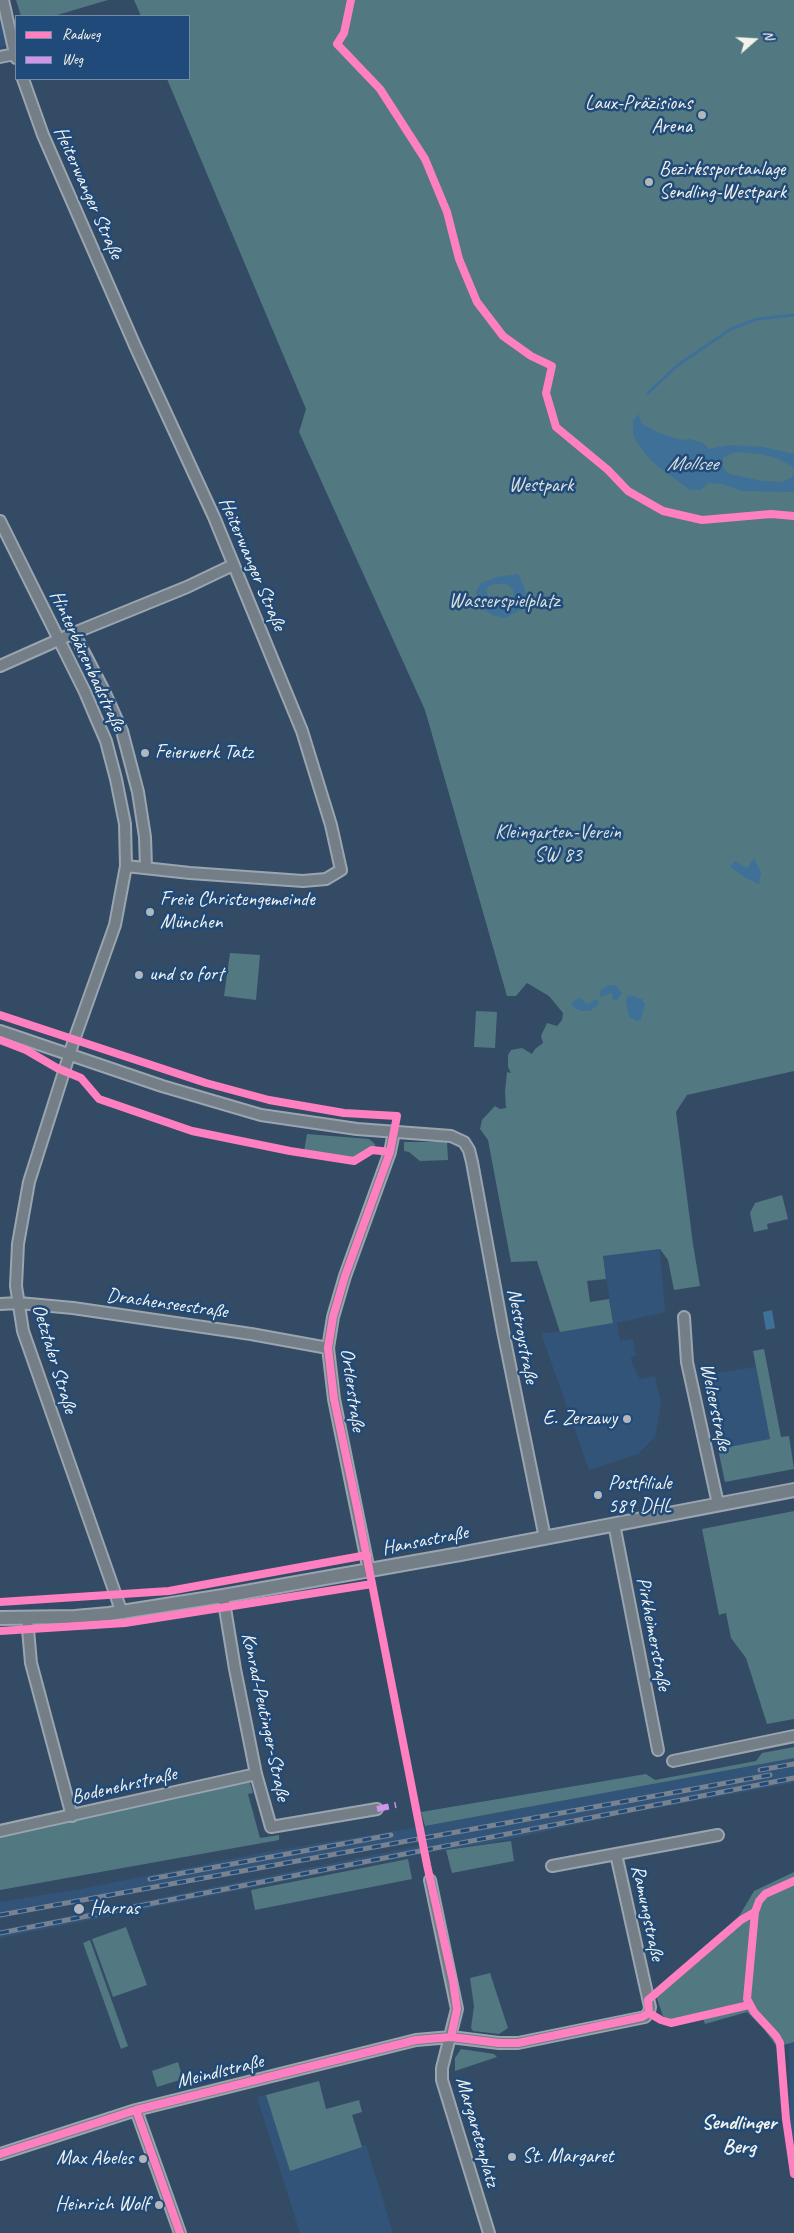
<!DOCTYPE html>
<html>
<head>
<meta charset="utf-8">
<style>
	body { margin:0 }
	#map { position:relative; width:794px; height:2233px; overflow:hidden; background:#344b65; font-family:Caveat,sans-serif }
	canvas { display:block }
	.legend { position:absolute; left:15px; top:15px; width:175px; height:65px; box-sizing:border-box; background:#1f4a7a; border:1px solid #748da6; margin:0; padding:6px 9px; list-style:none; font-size:15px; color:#f4f1e8 }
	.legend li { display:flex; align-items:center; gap:10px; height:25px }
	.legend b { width:25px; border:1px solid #748da6 }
	.north { position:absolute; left:729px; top:15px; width:50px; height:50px; -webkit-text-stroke:4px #1f4a7a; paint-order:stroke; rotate:71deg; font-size:14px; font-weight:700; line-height:20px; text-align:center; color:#f4f1e8 }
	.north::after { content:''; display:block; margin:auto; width:18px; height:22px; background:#f4f1e8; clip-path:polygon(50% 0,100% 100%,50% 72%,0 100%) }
</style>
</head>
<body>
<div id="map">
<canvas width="794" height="2233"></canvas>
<ul class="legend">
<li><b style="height:6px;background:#ff80c0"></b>Radweg</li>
<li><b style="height:6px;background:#d193ec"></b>Weg</li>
</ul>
<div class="north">N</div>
</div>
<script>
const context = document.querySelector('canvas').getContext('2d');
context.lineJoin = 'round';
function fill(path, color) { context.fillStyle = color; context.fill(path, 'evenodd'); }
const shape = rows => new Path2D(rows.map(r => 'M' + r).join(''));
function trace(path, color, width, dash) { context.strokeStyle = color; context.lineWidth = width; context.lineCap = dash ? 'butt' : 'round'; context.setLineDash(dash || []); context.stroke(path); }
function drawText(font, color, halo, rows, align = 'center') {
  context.font = font + ' Caveat,sans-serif'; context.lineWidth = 5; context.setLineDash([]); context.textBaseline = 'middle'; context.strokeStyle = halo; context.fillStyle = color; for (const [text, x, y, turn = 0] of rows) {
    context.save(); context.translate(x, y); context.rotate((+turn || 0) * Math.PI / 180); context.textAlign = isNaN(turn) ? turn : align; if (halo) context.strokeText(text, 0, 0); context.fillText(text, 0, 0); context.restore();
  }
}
fill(shape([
	[0,9,7,45,0,47],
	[660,1249,665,1312,617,1323,620,1341,633,1339,636,1356,631,1357,632,1364,640,1379,655,1376,661,1403,655,1437,638,1454,589,1470,541,1333,560,1332,613,1323,603,1256],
	[756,1367,770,1439,718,1449,703,1375],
	[794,1758,794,1783,625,1814,491,1843,431,1852,0,1938,0,1930,422,1845,421,1841,0,1918,0,1902,81,1889,271,1851,425,1826],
	[794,2042,794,2150,790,2119,789,2043],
	[266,2095,290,2170,366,2145,393,2233,300,2233,257,2097]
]), '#325478');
fill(shape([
	[16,0,108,0,54,16,21,16],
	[134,0,794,0,794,1071,687,1095,676,1112,693,1244,700,1286,674,1290,668,1260,660,1249,603,1256,606,1279,587,1281,590,1302,609,1299,613,1323,560,1332,537,1261,511,1262,488,1140,480,1129,482,1120,495,1106,500,1109,506,1108,505,1092,507,1072,511,1073,508,1067,508,1055,511,1050,522,1048,532,1054,535,1049,543,1043,541,1036,547,1023,557,1026,562,1020,563,1013,549,996,527,983,516,996,507,996,425,710,299,432,306,409,167,79,189,79,189,16,141,16],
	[230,953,260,955,256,1000,224,996],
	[476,1011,497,1012,495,1048,474,1047],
	[307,1134,369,1139,375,1144,375,1147,352,1159,304,1151],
	[404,1142,447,1142,448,1160,420,1161,409,1152,404,1151],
	[782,1195,788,1219,767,1224,768,1229,754,1232,750,1213,755,1203],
	[764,1349,781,1437,789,1436,794,1469,725,1482,718,1449,770,1439,753,1351],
	[794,1511,794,1719,767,1724,746,1658,731,1638,726,1613,719,1615,702,1529],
	[794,1747,794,1758,425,1826,421,1812,646,1774,655,1780,756,1761,762,1753],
	[249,1779,253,1793,248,1794,260,1838,279,1835,279,1840,0,1890,0,1835],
	[511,1841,514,1861,452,1873,446,1850],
	[408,1859,412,1879,255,1910,251,1890],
	[794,1872,794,2042,777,2047,764,2029,747,2012,705,2024,701,2013,672,2020,663,2016,654,1990,738,1918,754,1891],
	[126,1927,147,1985,113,1997,92,1939],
	[90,1940,128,2046,121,2049,83,1943],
	[490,1973,508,2028,499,2034,473,2031,471,2028,474,2006,470,1978],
	[461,2049,494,2054,497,2057,455,2071,455,2058],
	[178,2062,183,2079,157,2087,152,2071],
	[319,2081,326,2109,359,2100,362,2112,352,2115,362,2147,290,2171,266,2095]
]), '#527882');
fill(shape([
	[639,414,641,423,657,432,681,440,690,439,703,443,709,449,729,445,763,447,794,454,794,468,779,459,761,454,735,452,723,458,723,467,729,474,763,481,781,482,792,477,794,469,794,492,742,491,722,484,709,483,700,490,690,490,650,460,641,448,633,435,633,420],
	[518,574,525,589,526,607,505,618,492,615,480,606,476,592,481,583,496,577],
	[495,584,507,584,513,590,514,599,498,604,492,602,486,592,488,587],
	[754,858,761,872,759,884,746,878,730,867,735,861,747,868],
	[609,985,616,986,622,993,616,1001,613,1000,612,993,600,997,601,990],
	[628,995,642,999,645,1004,641,1020,636,1021,629,1017,626,1001],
	[579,998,583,1000,586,1004,598,999,599,1004,590,1011,582,1011,574,1008,571,1003],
	[772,1310,775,1328,766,1330,763,1312]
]), '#3f7098');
trace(shape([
	[648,393,678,365,731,329,757,319,794,315]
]), '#3f7098', 3);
const minor = shape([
	[3,0,16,58],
	[0,57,15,54],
	[23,79,43,135,136,348,214,517,302,731,331,825,341,870,326,879,303,881,190,873,126,866],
	[0,521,85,692,96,718,106,741,116,779,125,824,126,866,115,925,74,1040,29,1182,18,1244,16,1286,23,1331,122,1613],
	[74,633,104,691,122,731,138,792,145,837,146,867],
	[0,666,74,633,187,587,233,565],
	[0,1031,162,1086,261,1115,357,1129,451,1136,464,1142,469,1150,472,1162,503,1331,545,1538],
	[0,1304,19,1303,73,1308,251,1334,328,1348],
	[684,1317,687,1362,718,1504],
	[614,1524,658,1750],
	[369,1571,334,1399,328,1348,333,1317,345,1276,390,1152,394,1132],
	[223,1596,235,1669,256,1774,271,1827,377,1809],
	[27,1618,31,1663,72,1816],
	[673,1761,794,1736],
	[0,1831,256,1774],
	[552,1866,718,1835],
	[430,1880,457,2009,442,2068,442,2080,489,2233],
	[136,2110,180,2233],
	[0,2154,136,2110,416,2040,451,2037,499,2043,518,2043,645,2017,649,2012,650,2007,616,1854]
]);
const tertiary = shape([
	[0,1618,75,1617,109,1614,223,1596,460,1554,794,1490]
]);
trace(minor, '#9ba5af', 14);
trace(tertiary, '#9ba5af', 16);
trace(minor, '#737e87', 10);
trace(tertiary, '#737e87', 12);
const rail = shape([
	[760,1770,794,1764],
	[150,1879,391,1835],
	[0,1915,770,1775],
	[0,1933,794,1778]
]);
trace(rail, '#78838f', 5);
trace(rail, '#1f4a7a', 3, [9]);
trace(shape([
	[377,1809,396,1805]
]), '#d193ec', 6, [12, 6]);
trace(shape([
	[351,0,344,33,337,44,380,89,425,159,447,212,459,259,477,302,503,336,531,356,552,366,546,393,556,427,608,470,628,491,663,511,702,520,771,514,794,516],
	[0,1015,206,1083,269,1100,344,1113,397,1116,390,1152,345,1276,333,1317,328,1348,334,1399,358,1512,427,1865,453,1981,457,2009,451,2037],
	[0,1040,26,1050,57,1068,81,1078,99,1099,192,1131,290,1151,354,1161,372,1150,390,1152],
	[0,1602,169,1591,367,1555],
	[0,1631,125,1623,372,1584],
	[755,1912,747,1999,754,2012,776,2036,780,2043,786,2119,794,2174],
	[649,2013,648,2000,741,1920,755,1912,759,1901,765,1894,794,1881],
	[649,2013,661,2020,671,2023,749,2005],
	[136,2110,180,2233],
	[0,2154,136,2110,416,2040,451,2037,499,2043,518,2043,642,2017,649,2013]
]), '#ff80c0', 8);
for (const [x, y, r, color] of [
	[702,115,5,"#b1b7ba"],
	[649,182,5,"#b1b7ba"],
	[145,753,5,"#b1b7ba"],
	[150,912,5,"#b1b7ba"],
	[139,975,5,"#b1b7ba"],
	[627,1419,5,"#b1b7ba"],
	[598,1495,5,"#b1b7ba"],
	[79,1909,6,"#b1b7ba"],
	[512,2157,5,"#b1b7ba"],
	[143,2159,5,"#b1b7ba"],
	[159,2205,5,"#b1b7ba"]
]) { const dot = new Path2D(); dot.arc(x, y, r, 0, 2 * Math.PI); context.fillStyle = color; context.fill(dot); trace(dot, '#1f4a7a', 2); }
drawText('20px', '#f4f1e8', '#1f4a7a', [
	["Laux-Präzisions",692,104,"right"],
	["Arena",692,127,"right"],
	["Bezirkssportanlage",659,170],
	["Sendling-Westpark",659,193],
	["Feierwerk Tatz",155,753],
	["Freie Christengemeinde",160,900],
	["München",160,923],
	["und so fort",149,975],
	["E. Zerzawy",617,1419,"right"],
	["Postfiliale",608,1484],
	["589 DHL",608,1507],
	["Harras",90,1909],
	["St. Margaret",522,2157],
	["Max Abeles",133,2159,"right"],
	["Heinrich Wolf",149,2205,"right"]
], 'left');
drawText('20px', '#f4f1e8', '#1f4a7a', [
	["Heiterwanger Straße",88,193,66],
	["Heiterwanger Straße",252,564,67],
	["Hinterbärenbadstraße",87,661,65],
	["Drachenseestraße",167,1304,8],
	["Nestroystraße",522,1336,79],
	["Oetztaler Straße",54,1359,73],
	["Ortlerstraße",352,1390,82],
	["Welserstraße",715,1407,78],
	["Hansastraße",425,1541,-11],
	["Pirkheimerstraße",653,1634,79],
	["Konrad-Peutinger-Straße",265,1717,78],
	["Bodenehrstraße",124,1786,-13],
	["Ramungstraße",647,1913,78],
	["Meindlstraße",220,2072,-14],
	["Margaretenplatz",477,2132,74]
]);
drawText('20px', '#dce0d9', '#1f4a7a', [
	["Westpark",541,486],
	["Wasserspielplatz",504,602],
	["Kleingarten-Verein",558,833],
	["SW 83",558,856]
]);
drawText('italic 21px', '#d9dedd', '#1f4a7a', [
	["Mollsee",692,464]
]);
drawText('bold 21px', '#f4f1e8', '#1f4a7a', [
	["Sendlinger",739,2123],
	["Berg",739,2147]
]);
</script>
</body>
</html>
